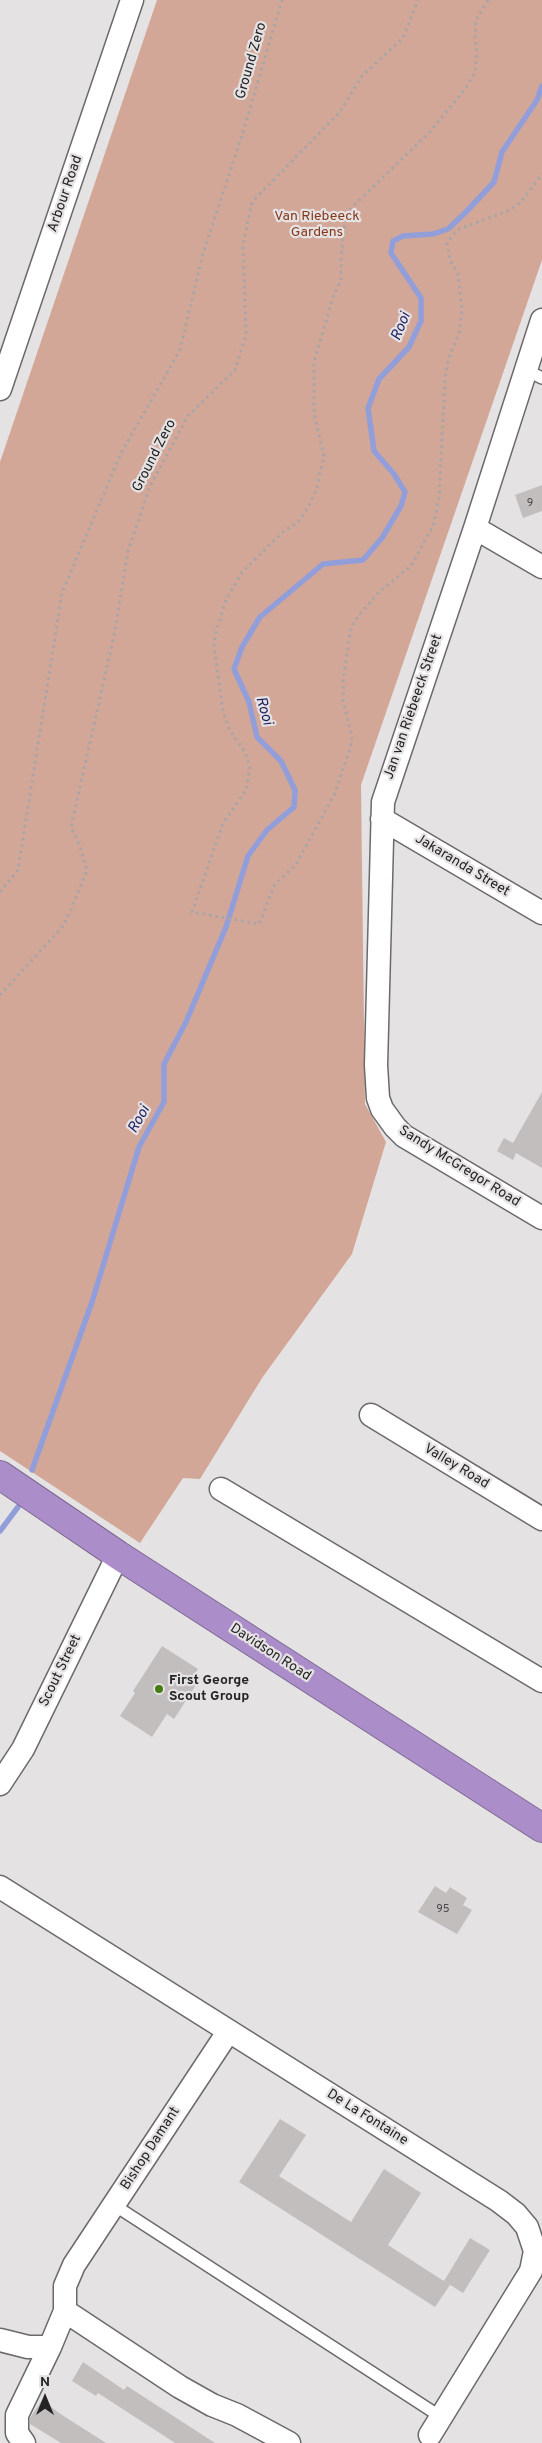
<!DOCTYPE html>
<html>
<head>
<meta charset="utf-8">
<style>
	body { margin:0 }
	#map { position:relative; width:542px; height:2443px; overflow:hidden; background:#e5e2e4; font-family:Overpass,sans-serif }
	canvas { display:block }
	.north { position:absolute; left:20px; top:2373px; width:50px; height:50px; -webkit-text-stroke:4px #e5e2e4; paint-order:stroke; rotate:0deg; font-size:14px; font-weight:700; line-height:20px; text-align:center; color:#252425 }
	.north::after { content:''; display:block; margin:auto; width:18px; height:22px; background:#252425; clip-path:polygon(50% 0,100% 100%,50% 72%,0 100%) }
</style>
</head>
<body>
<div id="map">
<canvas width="542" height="2443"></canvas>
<div class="north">N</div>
</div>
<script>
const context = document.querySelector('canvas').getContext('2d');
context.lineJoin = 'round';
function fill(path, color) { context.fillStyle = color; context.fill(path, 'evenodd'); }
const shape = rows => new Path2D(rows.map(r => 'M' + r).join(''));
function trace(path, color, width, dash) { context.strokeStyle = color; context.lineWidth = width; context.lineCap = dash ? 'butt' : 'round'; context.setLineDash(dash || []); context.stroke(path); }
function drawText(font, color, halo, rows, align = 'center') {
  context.font = font + ' Overpass,sans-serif'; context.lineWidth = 4.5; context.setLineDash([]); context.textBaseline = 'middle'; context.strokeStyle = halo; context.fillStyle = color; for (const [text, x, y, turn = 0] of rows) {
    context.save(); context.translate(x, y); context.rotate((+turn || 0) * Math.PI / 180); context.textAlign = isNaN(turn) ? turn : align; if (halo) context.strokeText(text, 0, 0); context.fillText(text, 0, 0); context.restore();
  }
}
fill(shape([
	[157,0,542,0,542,260,361,785,365,1104,386,1142,352,1254,262,1378,200,1479,183,1478,140,1543,0,1451,0,462]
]), '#d3a797');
trace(shape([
	[32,1470,92,1302,139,1147,164,1102,164,1064,186,1022,226,927,248,856,267,830,294,807,295,790,281,761,257,737,249,702,234,669,242,647,260,617,323,564,363,560,382,538,401,506,405,492,394,474,374,451,368,408,379,379,409,347,421,321,421,298,391,253,393,241,403,236,433,234,448,229,466,212,494,182,502,152,537,100,542,86],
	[0,1531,18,1507]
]), '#929eda', 5.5);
fill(shape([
	[542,485,542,511,523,518,515,495],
	[542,1092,542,1168,516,1153,513,1160,497,1151,504,1138,513,1143],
	[162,1646,198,1669,192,1678,198,1682,174,1719,167,1714,152,1737,120,1716,135,1693,133,1691],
	[435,1886,446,1893,450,1887,467,1898,463,1905,472,1910,457,1934,418,1912],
	[280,2119,306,2135,279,2176,351,2222,384,2169,421,2193,388,2245,450,2285,435,2307,239,2182],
	[470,2238,490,2250,463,2293,444,2281],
	[83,2362,124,2390,127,2386,215,2443,175,2443,98,2393,96,2396,72,2381],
	[42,2400,59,2413,106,2443,61,2443,30,2424,30,2418]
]), '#c2bebe');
const lane = shape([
	[526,370,542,378],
	[114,2205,441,2417]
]);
const street = shape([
	[542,320,475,528,383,802,376,1065,378,1098,382,1109,395,1127,404,1136,542,1218],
	[0,389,132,0],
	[475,528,542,567],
	[382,819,542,913],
	[371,1415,542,1519],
	[221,1489,542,1681],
	[0,1784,23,1749,118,1555],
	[0,1887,499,2201,516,2214,527,2227,535,2251,531,2271,430,2435],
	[65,2311,180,2387,212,2405,237,2415,289,2443],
	[0,2340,28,2347,50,2347,65,2311,65,2286,74,2265,228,2032],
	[24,2443,17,2433,17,2415,50,2347]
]);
const highway = shape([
	[0,1475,118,1555,542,1828]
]);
trace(lane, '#6c696b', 14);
trace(street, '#6c696b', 25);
trace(highway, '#7c6890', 30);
trace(shape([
	[488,0,476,20,475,40,477,53,475,72,465,89,429,133,350,209,345,220,341,260,341,281,334,294,314,362,314,414,324,456,316,491,307,509,298,522,284,531,242,572,226,600,215,635,214,646,223,710,229,729,245,752,250,767,246,790,223,823,192,912,259,924,275,884,295,866,334,795,350,749,352,736,343,701,343,681,351,628,359,615,379,592,411,566,433,526,439,499,445,378,449,357,459,334,462,310,458,274,450,260,447,243,457,230,510,210,521,202,542,174],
	[0,892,18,870,62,593,121,453,180,350,202,257,244,129,282,0],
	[0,995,64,925,87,871,80,846,71,827,115,631,128,551,150,486,188,416,235,370,246,335,243,245,252,202,340,112,362,76,403,38,418,0]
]), '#a8a5a7', 3, [2.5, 4]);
trace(lane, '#fff', 11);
trace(street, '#fff', 22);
trace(highway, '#ab8dc9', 28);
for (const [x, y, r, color] of [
	[159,1689,5,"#447c13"]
]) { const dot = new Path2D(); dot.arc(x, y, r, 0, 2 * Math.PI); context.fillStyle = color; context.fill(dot); trace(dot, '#e5e2e4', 2); }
drawText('11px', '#4c4a4b', null, [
	["9",530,504],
	["95",443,1910]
]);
drawText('14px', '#252425', '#e5e2e4', [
	["Ground Zero",252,61,-74],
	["Arbour Road",66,194,-71],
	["Ground Zero",155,456,-63],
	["Jan van Riebeeck Street",414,707,-71],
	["Jakaranda Street",462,866,31],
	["Sandy McGregor Road",459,1167,32],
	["Valley Road",456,1467,31],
	["Davidson Road",270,1653,33],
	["Scout Street",61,1671,-64],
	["De La Fontaine",367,2118,32],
	["Bishop Damant",151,2149,-57]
]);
drawText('14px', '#873717', '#e5e2e4', [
	["Van Riebeeck",317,217],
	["Gardens",317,233]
]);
drawText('bold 14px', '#252425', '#e5e2e4', [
	["First George",169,1681],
	["Scout Group",169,1697]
], 'left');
drawText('italic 15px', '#1d1d62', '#e5e2e4', [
	["Rooi",402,327,-68],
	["Rooi",263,711,74],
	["Rooi",140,1120,-61]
]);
</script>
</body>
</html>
